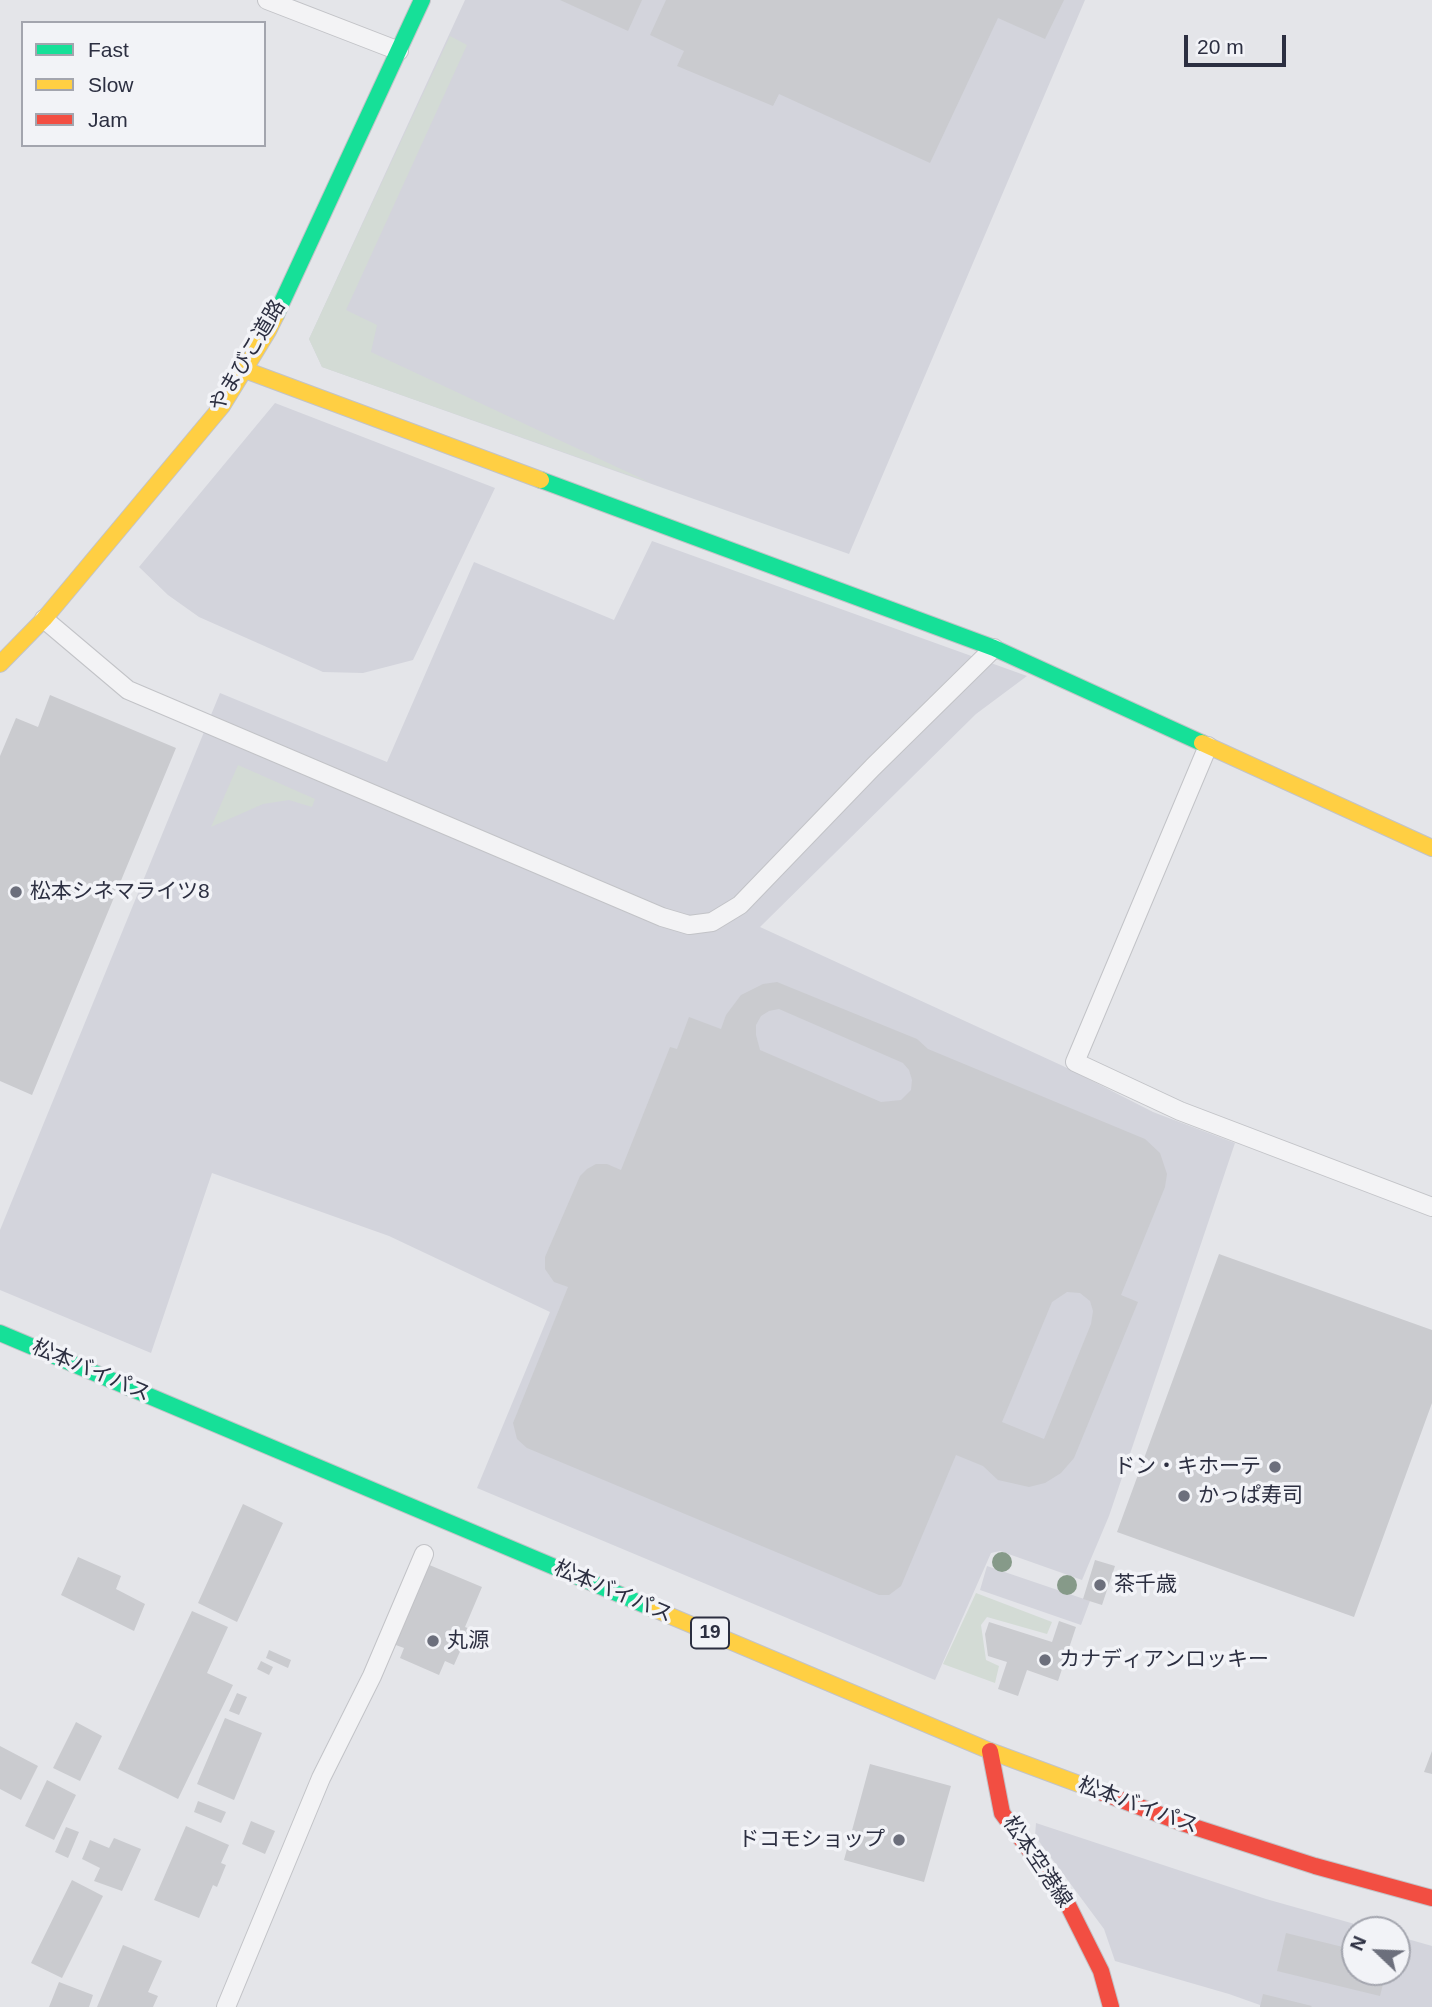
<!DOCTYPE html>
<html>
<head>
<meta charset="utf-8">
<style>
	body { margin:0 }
	#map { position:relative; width:1432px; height:2007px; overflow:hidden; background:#e4e5e9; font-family:Arial,sans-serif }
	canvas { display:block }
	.legend { position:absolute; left:21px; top:21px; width:245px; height:126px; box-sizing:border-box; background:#f2f3f7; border:2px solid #a3a5ae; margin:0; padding:9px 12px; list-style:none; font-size:21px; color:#2c2f41 }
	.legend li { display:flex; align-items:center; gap:14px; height:35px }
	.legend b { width:35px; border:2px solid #a3a5ae }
	.north { position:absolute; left:1341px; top:1916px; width:70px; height:70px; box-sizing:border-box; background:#f2f3f7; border:2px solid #a3a5ae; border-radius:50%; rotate:293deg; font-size:19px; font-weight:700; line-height:28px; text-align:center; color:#2c2f41 }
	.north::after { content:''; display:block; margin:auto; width:24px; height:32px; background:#6c6f7c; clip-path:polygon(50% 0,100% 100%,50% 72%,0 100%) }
	.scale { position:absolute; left:1184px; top:35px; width:102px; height:32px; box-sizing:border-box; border:4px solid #2c2f41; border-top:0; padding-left:9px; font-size:21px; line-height:24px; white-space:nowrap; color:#2c2f41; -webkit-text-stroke:5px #f2f3f7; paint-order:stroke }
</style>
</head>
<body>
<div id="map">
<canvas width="1432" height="2007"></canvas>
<ul class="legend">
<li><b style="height:9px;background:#16e098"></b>Fast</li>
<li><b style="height:9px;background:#ffcf43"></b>Slow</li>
<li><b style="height:9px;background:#f24e42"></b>Jam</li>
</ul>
<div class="north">N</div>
<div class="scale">20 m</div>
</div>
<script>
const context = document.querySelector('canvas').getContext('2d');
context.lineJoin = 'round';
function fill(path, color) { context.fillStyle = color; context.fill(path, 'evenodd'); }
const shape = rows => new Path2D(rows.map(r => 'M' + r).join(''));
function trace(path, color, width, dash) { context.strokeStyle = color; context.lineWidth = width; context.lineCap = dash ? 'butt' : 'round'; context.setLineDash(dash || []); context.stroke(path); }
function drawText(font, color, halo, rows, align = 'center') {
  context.font = font + ' Arial,"Noto Sans JP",sans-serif'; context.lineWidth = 7; context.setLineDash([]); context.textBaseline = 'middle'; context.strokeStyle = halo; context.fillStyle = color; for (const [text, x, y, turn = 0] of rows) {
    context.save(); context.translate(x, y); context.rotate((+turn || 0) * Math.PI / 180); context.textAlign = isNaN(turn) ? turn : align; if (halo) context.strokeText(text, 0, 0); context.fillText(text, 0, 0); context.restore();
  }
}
fill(shape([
	[465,0,1085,0,849,554,322,367,309,339],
	[275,403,495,488,413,660,363,673,323,672,199,617,168,595,139,567],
	[652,541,1027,676,976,714,760,927,1063,1066,1153,1112,1235,1143,1109,1516,1082,1580,1000,1551,991,1553,935,1680,477,1488,550,1312,389,1236,212,1173,151,1353,0,1290,0,1230,220,693,387,762,474,562,614,620],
	[987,1566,1090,1601,1081,1625,980,1590],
	[1036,1823,1266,1899,1376,1930,1355,1930,1355,1972,1397,1972,1397,1936,1432,1946,1432,2007,1260,2007,1260,2005,1229,1994,1115,1961,1104,1929,1035,1836]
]), '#d3d4dc');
fill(shape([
	[450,36,467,45,346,310,377,325,371,352,651,483,322,367,309,339],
	[238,765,315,799,312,807,289,800,263,804,211,827],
	[976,1593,1052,1622,1047,1634,987,1617,981,1625,986,1660,999,1666,995,1683,943,1664]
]), '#d3dbd5');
fill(shape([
	[560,0,642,0,628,31],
	[666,0,1064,0,1045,39,998,18,930,163,779,94,773,106,677,66,684,51,650,35],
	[50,695,176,748,32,1095,0,1081,0,756,16,718,38,727],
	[777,982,917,1039,928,1049,1145,1139,1160,1153,1167,1174,1165,1187,1121,1295,1138,1302,1074,1458,1061,1473,1045,1483,1029,1487,998,1480,983,1466,956,1455,901,1586,889,1595,879,1595,527,1448,517,1439,513,1423,568,1287,554,1282,545,1269,545,1257,580,1176,587,1169,596,1164,607,1164,621,1170,670,1047,677,1049,689,1017,721,1029,726,1015,741,995,763,984],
	[779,1009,903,1063,909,1070,912,1080,911,1090,901,1100,881,1102,760,1050,756,1035,756,1025,761,1016,769,1011],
	[1067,1292,1080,1293,1090,1301,1093,1311,1091,1324,1044,1439,1002,1422,1052,1302],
	[1219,1254,1432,1330,1432,1403,1354,1617,1117,1532],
	[243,1504,283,1523,237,1622,198,1603],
	[78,1557,121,1576,116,1589,145,1604,134,1631,61,1595],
	[1095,1560,1115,1566,1102,1605,1083,1599],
	[427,1564,482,1587,465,1627,470,1629,454,1665,445,1661,439,1675,400,1658,404,1648,393,1644],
	[192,1611,228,1627,207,1673,233,1685,178,1799,118,1769],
	[1059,1621,1076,1627,1058,1681,1027,1670,1018,1696,998,1689,1007,1662,988,1656,985,1634,989,1622,1052,1642],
	[269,1650,291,1660,288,1668,266,1658],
	[261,1661,273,1667,269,1675,257,1669],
	[237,1693,247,1697,239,1715,229,1711],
	[225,1718,262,1733,234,1800,197,1784],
	[76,1722,102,1736,80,1781,53,1768],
	[0,1746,38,1766,21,1800,0,1789],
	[1432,1751,1432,1774,1424,1772],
	[870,1764,951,1786,924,1882,844,1860],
	[47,1780,76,1795,54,1840,25,1826],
	[198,1801,226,1812,221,1823,194,1812],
	[251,1821,275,1831,265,1854,242,1844],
	[186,1826,229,1845,221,1863,226,1865,217,1887,213,1885,199,1918,154,1900],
	[66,1827,79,1832,68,1858,55,1852],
	[114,1838,141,1849,122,1891,94,1881,100,1868,82,1859,90,1840,109,1848],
	[72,1880,103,1896,62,1978,31,1963],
	[1286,1933,1355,1950,1355,1972,1386,1972,1380,1996,1277,1971],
	[123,1945,162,1961,148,1992,158,1996,153,2007,97,2007],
	[59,1982,93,1995,89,2007,49,2007],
	[1263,1994,1312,2006,1311,2007,1260,2007]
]), '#cacbcf');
const lane = shape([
	[267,0,399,51],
	[44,619,128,690,662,917,689,925,712,922,740,905,873,767,994,648],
	[1208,746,1075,1062,1180,1111,1432,1207],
	[226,2007,321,1778,372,1676,424,1554]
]);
const fast = shape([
	[276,315,422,0],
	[541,480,994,648,1202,743],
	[0,1333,654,1609]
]);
const slow = shape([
	[245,370,541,480],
	[0,664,44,619,222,406,268,331,276,315],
	[1202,743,1432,848],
	[654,1609,990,1751,1087,1787]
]);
const jam = shape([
	[990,1751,1002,1813,1064,1897,1101,1971,1111,2007],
	[1087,1787,1185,1824,1315,1866,1432,1898]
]);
trace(lane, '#c2c3c7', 20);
trace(fast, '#c2c3c7', 18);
trace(slow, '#c2c3c7', 18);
trace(jam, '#c2c3c7', 18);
trace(lane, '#f3f3f5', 18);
trace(fast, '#16e098', 16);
trace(slow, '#ffcf43', 16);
trace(jam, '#f24e42', 16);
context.fillStyle = '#869a89';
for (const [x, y] of [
	[1002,1562],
	[1067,1585]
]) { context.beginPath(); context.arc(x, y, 10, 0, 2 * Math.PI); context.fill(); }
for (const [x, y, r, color] of [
	[16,892,7,"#6c6f7c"],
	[1275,1467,7,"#6c6f7c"],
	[1184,1496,7,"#6c6f7c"],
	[1100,1585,7,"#6c6f7c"],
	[433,1641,7,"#6c6f7c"],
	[1045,1660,7,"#6c6f7c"],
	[899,1840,7,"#6c6f7c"]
]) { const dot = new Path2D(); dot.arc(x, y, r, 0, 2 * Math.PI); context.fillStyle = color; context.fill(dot); trace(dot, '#f2f3f7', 2.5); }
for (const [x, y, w] of [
	[710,1633,38]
]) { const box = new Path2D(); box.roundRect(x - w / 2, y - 15.5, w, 31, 5); context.fillStyle = '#f2f3f7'; context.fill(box); trace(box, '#2c2f41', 2); }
drawText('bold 19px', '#2c2f41', null, [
	["19",710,1633]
]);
drawText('21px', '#2c2f41', '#f2f3f7', [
	["やまびこ道路",248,356,-59],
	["松本バイパス",91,1371,23],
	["松本バイパス",613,1592,23],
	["松本バイパス",1138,1806,20],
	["松本空港線",1037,1862,56]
]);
drawText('21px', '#2c2f41', '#f2f3f7', [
	["松本シネマライツ8",30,892],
	["ドン・キホーテ",1261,1467,"right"],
	["かっぱ寿司",1198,1496],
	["茶千歳",1114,1585],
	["丸源",447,1641],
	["カナディアンロッキー",1059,1660],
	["ドコモショップ",885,1840,"right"]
], 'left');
</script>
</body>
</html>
